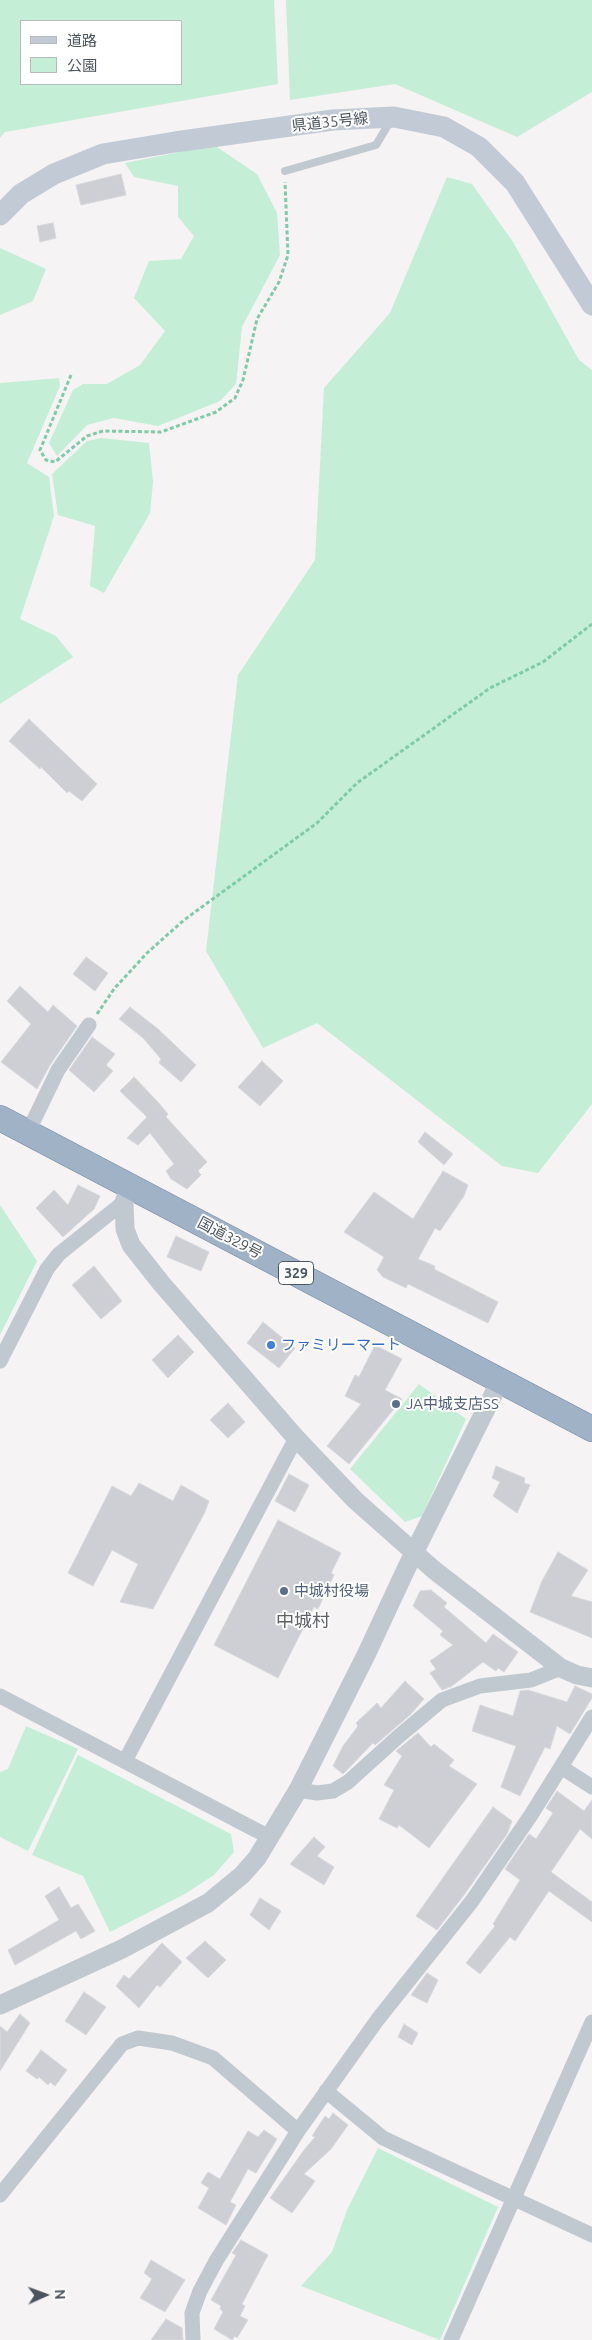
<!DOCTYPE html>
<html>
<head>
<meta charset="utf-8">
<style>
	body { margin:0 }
	#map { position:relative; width:592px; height:2340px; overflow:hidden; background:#f5f3f3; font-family:Ubuntu,"Noto Sans JP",sans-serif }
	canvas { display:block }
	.legend { position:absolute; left:20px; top:20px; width:162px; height:65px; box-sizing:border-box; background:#fff; border:1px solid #b7bbbf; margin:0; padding:6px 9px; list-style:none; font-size:15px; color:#4b555f }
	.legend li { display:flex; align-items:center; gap:10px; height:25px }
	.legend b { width:25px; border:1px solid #b7bbbf }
	.north { position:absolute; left:20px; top:2270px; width:50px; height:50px; -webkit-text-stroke:4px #fff; paint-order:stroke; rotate:88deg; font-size:14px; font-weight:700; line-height:20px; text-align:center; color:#4b555f }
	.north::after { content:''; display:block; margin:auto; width:18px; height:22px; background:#4b555f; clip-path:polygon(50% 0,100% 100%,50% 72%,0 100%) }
</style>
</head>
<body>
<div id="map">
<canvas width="592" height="2340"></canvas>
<ul class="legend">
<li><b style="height:6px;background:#c2cad5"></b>道路</li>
<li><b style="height:14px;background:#c5eed7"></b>公園</li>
</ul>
<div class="north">N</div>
</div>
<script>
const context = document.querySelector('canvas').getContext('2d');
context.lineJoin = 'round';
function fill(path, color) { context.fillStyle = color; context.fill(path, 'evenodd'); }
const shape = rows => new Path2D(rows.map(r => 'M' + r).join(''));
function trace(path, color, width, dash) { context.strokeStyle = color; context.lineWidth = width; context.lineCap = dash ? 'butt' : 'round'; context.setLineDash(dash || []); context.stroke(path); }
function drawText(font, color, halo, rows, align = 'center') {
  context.font = font + ' Ubuntu,"Noto Sans JP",sans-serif'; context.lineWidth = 4; context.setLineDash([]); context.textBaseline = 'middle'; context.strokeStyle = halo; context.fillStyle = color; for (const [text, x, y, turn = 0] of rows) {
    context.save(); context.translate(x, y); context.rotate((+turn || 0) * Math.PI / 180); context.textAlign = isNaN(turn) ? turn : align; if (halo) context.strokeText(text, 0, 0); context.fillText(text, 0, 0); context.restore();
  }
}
fill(shape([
	[0,0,274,0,278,84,5,132,0,138],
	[21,21,181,21,181,84,21,84],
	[286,0,592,0,592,92,517,137,395,84,290,100],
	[214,145,257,174,277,213,280,255,242,327,236,384,220,401,158,426,114,418,87,425,57,456,49,443,73,390,83,384,107,384,140,365,165,331,134,298,149,261,181,259,194,236,178,217,178,186,134,177,125,163],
	[447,177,472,184,513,242,579,360,592,370,592,1104,538,1173,502,1166,317,1023,263,1048,206,951,238,675,315,560,324,388,390,313],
	[0,248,46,269,33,301,0,315],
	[59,378,60,386,27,463,49,477,54,516,20,619,56,636,73,657,0,704,0,383],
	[101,438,149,443,153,482,150,513,104,593,90,586,95,526,58,515,52,474,87,441],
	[0,1205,37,1261,0,1335],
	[419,1384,466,1419,422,1516,405,1522,350,1469],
	[26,1726,78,1749,28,1851,0,1837,0,1772,8,1769],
	[78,1755,231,1834,234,1852,214,1875,185,1894,110,1932,83,1876,32,1855],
	[378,2148,498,2207,440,2340,301,2286,332,2252,347,2210]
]), '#c5eed7');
const building = shape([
	[121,174,126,195,81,205,76,185,121,174],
	[53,223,56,238,40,242,37,226,53,223],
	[29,719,97,784,82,801,69,791,67,793,41,767,40,769,9,741,29,719],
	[86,957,108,973,95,991,73,974,86,957],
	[20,986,48,1012,53,1005,77,1026,50,1065,37,1089,1,1062,31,1024,7,1001,20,986],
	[130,1007,158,1029,196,1065,181,1082,159,1063,161,1059,143,1038,119,1019,130,1007],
	[92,1037,115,1054,106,1065,113,1071,94,1092,69,1070,92,1037],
	[262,1061,283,1081,260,1106,238,1087,262,1061],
	[134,1077,157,1101,168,1114,166,1117,207,1162,198,1171,201,1175,187,1189,171,1179,166,1171,174,1164,150,1133,138,1145,127,1138,147,1117,120,1091,134,1077],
	[425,1132,453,1154,444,1165,418,1142,425,1132],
	[443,1171,468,1185,464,1196,440,1231,435,1228,418,1259,435,1266,434,1269,498,1302,488,1323,408,1284,406,1288,383,1277,377,1270,384,1257,344,1232,374,1192,413,1219,443,1171],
	[78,1185,100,1196,94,1209,63,1237,36,1208,54,1190,68,1205,78,1185],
	[176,1236,209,1252,201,1271,167,1257,176,1236],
	[94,1266,122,1301,101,1319,72,1285,94,1266],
	[263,1322,295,1348,279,1368,247,1343,263,1322],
	[178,1335,194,1352,168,1378,152,1360,178,1335],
	[375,1345,402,1359,385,1390,402,1399,349,1464,327,1446,361,1404,345,1396,355,1375,359,1377,375,1345],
	[228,1403,245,1422,228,1438,210,1420,228,1403],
	[496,1466,525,1478,524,1483,530,1485,517,1513,493,1496,500,1482,492,1478,496,1466],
	[289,1474,309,1485,295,1512,275,1501,289,1474],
	[139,1483,173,1501,181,1485,209,1501,205,1512,153,1609,120,1602,138,1564,112,1550,93,1586,68,1573,112,1486,131,1496,139,1483],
	[278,1520,341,1553,331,1573,334,1575,318,1609,314,1607,278,1678,214,1645,278,1520],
	[558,1552,588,1570,571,1596,592,1602,592,1638,530,1612,542,1581,558,1552],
	[431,1590,447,1603,444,1607,486,1643,493,1634,518,1652,504,1672,498,1668,496,1671,483,1662,452,1686,442,1690,430,1673,436,1669,430,1661,453,1645,440,1635,443,1631,413,1606,420,1591,431,1590],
	[405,1681,424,1699,410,1715,375,1745,373,1743,343,1774,333,1766,343,1746,358,1726,356,1723,377,1703,381,1708,405,1681],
	[575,1686,592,1694,592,1698,570,1734,557,1726,550,1749,545,1747,520,1796,501,1787,516,1746,472,1731,480,1705,513,1716,520,1691,528,1690,567,1702,575,1686],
	[418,1733,431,1747,434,1744,454,1760,449,1766,477,1784,429,1848,399,1825,397,1828,379,1819,394,1790,384,1785,402,1756,396,1751,418,1733],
	[557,1791,584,1811,592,1800,592,1839,580,1829,551,1872,592,1902,592,1922,549,1891,515,1941,510,1937,480,1974,466,1963,495,1926,493,1924,520,1880,505,1869,529,1834,536,1839,553,1813,546,1808,557,1791],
	[493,1807,512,1821,507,1834,464,1895,437,1930,416,1916,493,1807],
	[314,1837,325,1847,317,1856,334,1867,324,1885,290,1864,314,1837],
	[59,1887,71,1908,78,1904,95,1931,81,1939,76,1931,15,1965,8,1950,59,1920,45,1896,59,1887],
	[260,1898,281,1911,269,1930,250,1915,260,1898],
	[205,1941,226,1960,208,1978,186,1958,205,1941],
	[162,1943,182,1962,160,1987,157,1985,139,2008,116,1986,124,1975,129,1979,162,1943],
	[427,1973,438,1980,427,2003,411,1995,427,1973],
	[84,1992,106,2007,86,2035,65,2021,84,1992],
	[20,2014,30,2023,0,2071,0,2026,7,2032,20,2014],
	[404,2024,418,2033,412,2045,398,2037,404,2024],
	[41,2050,67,2070,55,2086,50,2082,48,2085,39,2077,37,2079,26,2071,41,2050],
	[333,2113,348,2125,331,2149,304,2174,315,2181,292,2213,270,2198,304,2150,315,2137,312,2136,325,2116,329,2119,333,2113],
	[264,2130,277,2139,256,2173,248,2169,230,2202,236,2205,226,2225,198,2208,209,2188,201,2183,208,2172,220,2179,248,2131,258,2137,264,2130],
	[241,2240,268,2255,242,2304,245,2306,240,2316,248,2320,237,2338,235,2336,232,2340,214,2329,223,2312,220,2309,221,2306,211,2300,236,2255,232,2253,241,2240],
	[151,2260,185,2280,165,2312,140,2298,152,2279,144,2273,151,2260],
	[166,2319,182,2328,183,2340,151,2340,166,2319]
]);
fill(building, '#cdcfd4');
trace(building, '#d7d9dd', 1);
const trunk = shape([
	[0,1118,592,1429]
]);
trace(trunk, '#798eaa', 26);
trace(shape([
	[71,375,40,450,46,460,55,462,87,436,103,431,161,432,216,412,235,398,243,380,257,319,279,282,288,255,285,182],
	[97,1014,114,989,147,953,184,920,317,823,357,783,490,688,543,662,592,624]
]), '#7ecba8', 3, [4, 2.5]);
trace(shape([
	[285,171,376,145,391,120]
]), '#c1c9d0', 8);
trace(shape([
	[28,1132,58,1070,89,1025],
	[0,1361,47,1269,59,1254,124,1202],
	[0,1696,271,1838],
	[125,1761,296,1438],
	[561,1767,592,1787],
	[298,1790,317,1793,333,1791,348,1782,399,1736,442,1700,480,1686,531,1680,561,1668],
	[326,2091,383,2138,592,2235],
	[0,2195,122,2044,138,2038,172,2043,213,2058,298,2131],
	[193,2340,192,2313,200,2291,216,2261,298,2131,378,2019,472,1901,531,1815,592,1717],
	[451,2340,592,2022]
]), '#c1c9d0', 15);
trace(shape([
	[131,1186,124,1202,125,1229,131,1245,161,1283,296,1438,355,1500,434,1570,561,1668,577,1675,592,1678],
	[0,2005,122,1949,208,1903,242,1875,257,1858,298,1790,366,1655,407,1567,500,1381]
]), '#c1c9d0', 19);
trace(shape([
	[0,215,21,194,54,174,103,154,175,142,333,120,394,117,444,127,479,147,515,183,592,305]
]), '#c2cad5', 21);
trace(trunk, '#a0b2c6', 25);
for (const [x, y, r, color] of [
	[271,1345,5,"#3f7fe0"],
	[396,1404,5,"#5c6f8a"],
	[284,1591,5,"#5c6f8a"]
]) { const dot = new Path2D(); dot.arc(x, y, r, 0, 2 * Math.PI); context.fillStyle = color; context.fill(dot); trace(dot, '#fff', 2); }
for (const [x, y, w] of [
	[296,1273,35]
]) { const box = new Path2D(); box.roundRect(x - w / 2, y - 11.5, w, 23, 4); context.fillStyle = '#fff'; context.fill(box); trace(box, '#4b555f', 1); }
drawText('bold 14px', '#4b555f', null, [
	["329",296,1273]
]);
drawText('15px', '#4b555f', '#fff', [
	["県道35号線",330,122,-6],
	["国道329号",230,1238,28]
]);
drawText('15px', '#366cbe', '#fff', [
	["ファミリーマート",281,1345]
], 'left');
drawText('15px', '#4e5e75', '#fff', [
	["JA中城支店SS",406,1404],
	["中城村役場",294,1591]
], 'left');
drawText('18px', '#5f6267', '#fff', [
	["中城村",303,1621]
]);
</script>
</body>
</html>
